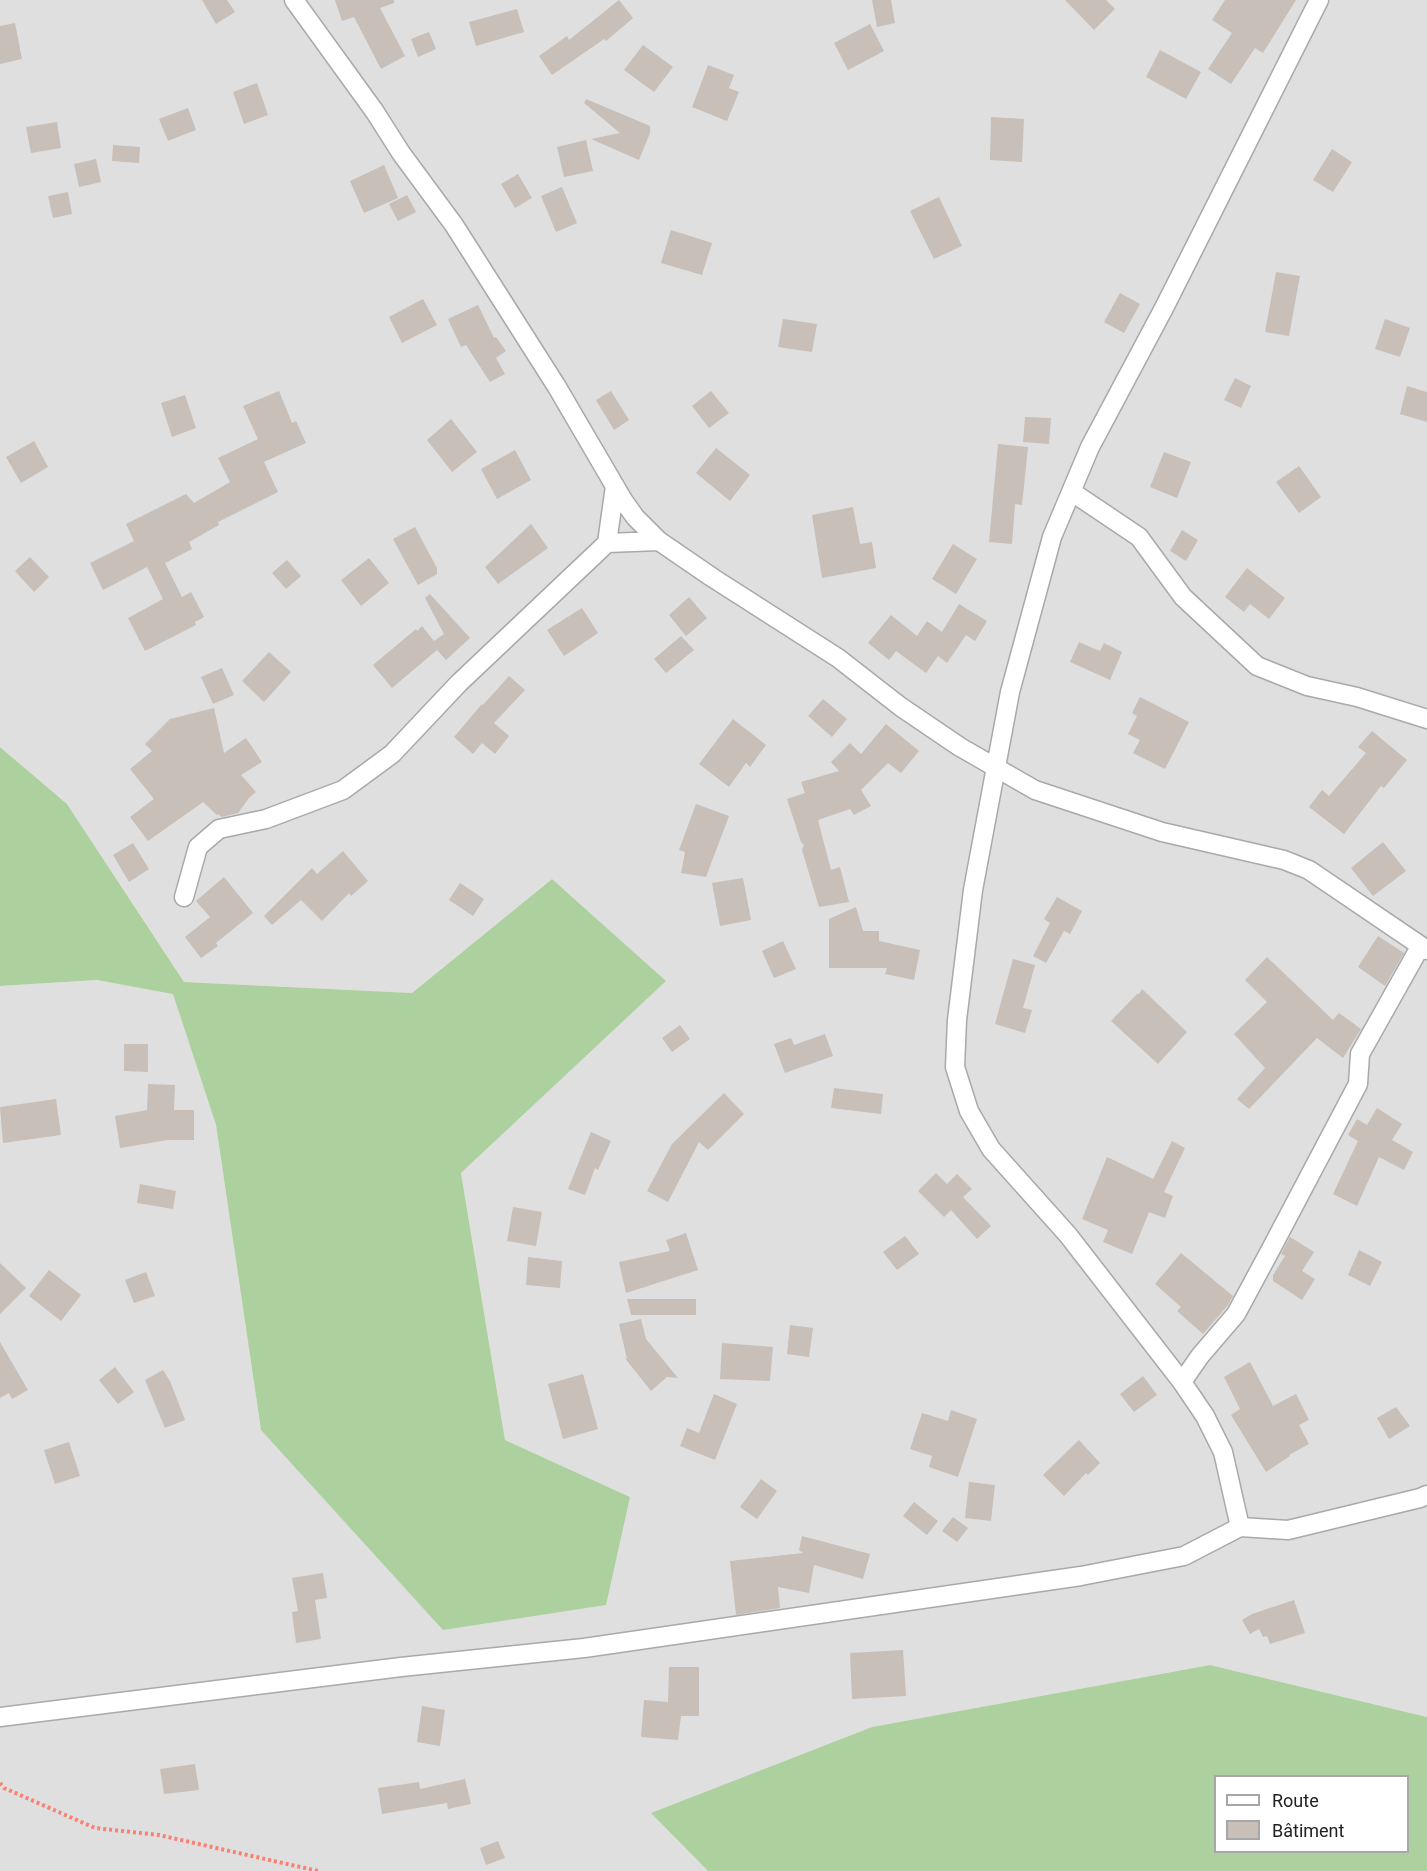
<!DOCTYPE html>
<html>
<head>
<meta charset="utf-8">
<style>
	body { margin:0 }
	#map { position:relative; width:1427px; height:1871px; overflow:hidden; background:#f2efe9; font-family:Roboto,sans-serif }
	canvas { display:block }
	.legend { position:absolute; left:1214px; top:1775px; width:195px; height:78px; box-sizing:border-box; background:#fff; border:2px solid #a7a7a7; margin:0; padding:8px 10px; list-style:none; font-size:18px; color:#222 }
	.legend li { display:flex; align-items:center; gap:12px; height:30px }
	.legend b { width:30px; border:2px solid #a7a7a7 }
</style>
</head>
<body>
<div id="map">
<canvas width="1427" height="1871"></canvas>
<ul class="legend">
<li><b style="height:8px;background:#fff"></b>Route</li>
<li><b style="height:16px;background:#c7bfb8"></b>Bâtiment</li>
</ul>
</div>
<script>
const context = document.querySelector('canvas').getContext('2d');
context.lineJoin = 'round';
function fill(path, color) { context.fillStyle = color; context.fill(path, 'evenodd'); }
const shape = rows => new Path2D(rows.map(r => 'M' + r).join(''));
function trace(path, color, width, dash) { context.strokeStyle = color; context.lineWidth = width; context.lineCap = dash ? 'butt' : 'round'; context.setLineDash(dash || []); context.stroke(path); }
fill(shape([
	[0,0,1427,0,1427,1717,1210,1665,872,1727,652,1813,708,1871,0,1871,0,986,97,980,173,993,216,1125,261,1430,630,1497,505,1440,461,1173,665,981,552,879,412,993,184,982,67,804,0,747]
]), '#e0dfdf');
fill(shape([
	[0,747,67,804,184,982,412,993,552,879,666,981,461,1173,505,1440,630,1497,606,1605,443,1630,261,1430,216,1125,173,994,97,980,0,986],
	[1210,1665,1427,1717,1427,1871,708,1871,651,1813,872,1727],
	[1408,1776,1408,1852,1216,1852,1216,1776]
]), '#add19e');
fill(shape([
	[202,0,227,0,235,12,216,24],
	[335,0,394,0,394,3,380,8,405,56,381,69,354,17,342,21],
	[619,0,633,18,606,41,604,39,552,75,539,56,567,36,569,40],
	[872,0,891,0,895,23,877,27],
	[1065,0,1106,0,1115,9,1094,30],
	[1225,0,1296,0,1263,53,1255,48,1231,84,1208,69,1232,33,1212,20],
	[517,9,524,32,476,46,469,22],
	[15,23,22,59,0,64,0,26],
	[870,24,884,51,848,70,834,43],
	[429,32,436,49,418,57,411,39],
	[643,45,673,67,654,92,624,70],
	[1160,50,1201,72,1186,99,1146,77],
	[708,65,734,75,729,88,739,92,727,121,692,107],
	[257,83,268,115,244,124,233,92],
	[586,99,650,126,650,133,639,160,591,139,620,133,584,103],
	[188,108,196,130,168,141,159,119],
	[991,117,1024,119,1022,162,990,160],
	[57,122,61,148,31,153,26,127],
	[586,140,593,171,564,177,557,147],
	[113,145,140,147,139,163,112,161],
	[1332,149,1352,162,1333,192,1313,180],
	[96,159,101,182,79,187,74,164],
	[384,165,398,198,364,213,350,181],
	[518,174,532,198,515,208,501,184],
	[562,187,577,223,556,232,541,196],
	[68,192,72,214,53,218,48,196],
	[407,195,416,212,398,221,389,204],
	[939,197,962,246,934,259,910,211],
	[671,230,712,243,702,275,661,263],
	[1276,272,1300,276,1289,336,1265,332],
	[1120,293,1140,304,1124,333,1104,322],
	[423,299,437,325,402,343,389,317],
	[478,305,494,338,496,337,506,351,496,358,505,374,490,382,466,345,461,347,448,319],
	[783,319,817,324,812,352,778,347],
	[1385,319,1410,328,1400,357,1375,349],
	[1235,378,1251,386,1241,408,1224,400],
	[1407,386,1427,392,1427,422,1400,414],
	[279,391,292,423,296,421,306,443,264,462,278,492,218,522,219,525,189,542,192,549,165,563,182,597,191,592,204,617,195,622,196,625,145,651,128,618,163,599,147,567,103,590,90,563,134,541,126,524,186,494,194,503,230,482,218,458,258,439,243,406],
	[611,391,629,420,614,430,596,400],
	[711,391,729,413,709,428,692,406],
	[185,395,196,428,172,437,161,403],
	[1025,417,1051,418,1049,444,1023,442],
	[451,419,477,452,452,472,427,440],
	[34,441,48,467,21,483,6,457],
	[998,444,1028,447,1022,505,1015,504,1012,544,989,542],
	[716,448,750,475,730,501,696,473],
	[515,450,531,480,497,499,481,469],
	[1164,452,1191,462,1177,498,1150,487],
	[1299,466,1321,497,1299,513,1276,482],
	[853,507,860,544,872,542,876,568,822,578,812,515],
	[531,524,548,548,498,584,485,567],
	[415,527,437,568,437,574,418,585,393,539],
	[1182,530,1198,540,1186,561,1170,551],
	[953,544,977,559,956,594,932,579],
	[30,557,49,577,34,592,15,571],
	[369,558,389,583,361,606,341,580],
	[287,560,301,576,286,589,272,573],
	[1247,568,1285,598,1269,619,1250,604,1244,612,1225,597],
	[430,594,470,638,446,660,437,650,392,688,373,665,416,629,417,631,422,626,434,641,444,634,425,598],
	[689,597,707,618,686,636,669,615],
	[959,604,987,621,975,641,966,635,947,663,938,656,926,673,896,651,889,660,868,643,891,615,917,636,927,621,942,632],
	[582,608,598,633,564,656,547,630],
	[681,636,694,650,666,673,654,659],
	[1079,642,1100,651,1104,643,1122,652,1110,680,1070,662],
	[269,652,291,672,264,702,242,681],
	[222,668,234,695,213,704,201,677],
	[509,676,525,690,494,723,509,736,495,754,482,743,473,754,454,737,482,704,483,705],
	[1140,697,1189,722,1165,769,1133,753,1140,740,1128,734,1137,716,1132,713],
	[823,699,847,719,832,737,808,716],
	[214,708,224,753,246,738,262,762,241,775,256,792,249,798,238,813,222,817,218,814,217,815,203,802,148,841,130,817,154,799,130,769,152,751,145,744,170,719],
	[733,719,766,745,750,767,746,763,729,787,699,764],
	[886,724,919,751,901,773,888,763,861,790,871,806,854,815,850,809,818,820,831,870,840,867,849,902,819,907,802,850,804,845,801,842,787,799,805,793,801,782,839,771,831,762,850,743,861,754],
	[1372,731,1407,760,1384,788,1381,786,1344,834,1309,807,1322,790,1329,796,1366,753,1358,747],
	[696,804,729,816,706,877,681,873,685,852,679,850],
	[1383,842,1406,871,1373,896,1351,868],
	[133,843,149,869,129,882,113,855],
	[343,851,368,881,351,896,349,893,322,921,301,900,272,925,264,916,312,868,317,874],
	[224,877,253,913,216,943,218,946,201,958,185,937,210,917,196,901],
	[743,878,751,920,720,926,712,883],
	[460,883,484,899,473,916,449,900],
	[1057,897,1082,911,1070,934,1064,931,1046,963,1033,956,1050,923,1044,919],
	[856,907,863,931,879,931,879,941,920,950,914,980,885,974,887,968,829,968,829,919],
	[1378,936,1404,953,1385,986,1358,967],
	[783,941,796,969,774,978,762,951],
	[1267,957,1333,1020,1339,1013,1361,1029,1343,1058,1317,1038,1249,1109,1237,1099,1265,1068,1234,1034,1267,1002,1245,980],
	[1013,959,1035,965,1023,1008,1032,1010,1025,1033,995,1024],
	[1142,989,1187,1032,1158,1064,1111,1021,1137,994,1139,994],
	[680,1025,690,1039,672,1052,662,1038],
	[825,1034,833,1056,785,1073,774,1044,791,1038,794,1045],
	[124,1044,148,1044,148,1072,124,1071],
	[148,1084,175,1085,174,1110,194,1110,194,1140,168,1140,120,1148,115,1116,147,1110],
	[834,1088,883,1094,881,1114,831,1108],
	[724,1093,744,1114,708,1150,699,1142,668,1202,647,1191,672,1144],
	[56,1099,61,1135,3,1143,0,1107],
	[1377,1108,1402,1124,1392,1140,1413,1152,1404,1170,1379,1157,1357,1206,1333,1194,1358,1141,1348,1135,1357,1119,1367,1125],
	[591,1132,611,1141,598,1170,595,1168,585,1195,568,1189],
	[1172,1141,1185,1148,1164,1192,1173,1196,1165,1218,1149,1212,1132,1254,1103,1242,1108,1230,1082,1219,1107,1157,1153,1179],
	[936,1173,947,1184,957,1174,972,1189,963,1197,991,1226,977,1239,951,1210,944,1217,918,1191],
	[140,1184,176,1191,173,1209,137,1203],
	[513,1207,542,1212,536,1246,507,1241],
	[686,1233,698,1270,626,1293,619,1262,670,1251,666,1240],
	[905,1236,919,1254,897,1270,883,1252],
	[1290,1237,1314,1252,1302,1271,1315,1279,1302,1300,1273,1281,1273,1275,1285,1256,1281,1254],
	[1359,1250,1382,1262,1370,1286,1348,1275],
	[1181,1253,1233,1296,1228,1305,1203,1334,1177,1311,1181,1307,1155,1284],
	[528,1257,562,1261,560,1288,526,1285],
	[0,1263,26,1288,0,1314],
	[49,1270,81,1295,61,1321,29,1296],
	[146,1272,155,1296,134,1303,125,1280],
	[627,1299,696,1299,696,1315,631,1315],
	[641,1319,646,1339,678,1378,667,1377,651,1391,624,1357,627,1359,619,1324],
	[790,1325,813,1328,809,1357,787,1354],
	[0,1342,28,1390,12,1399,9,1393,0,1398],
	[722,1343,773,1347,770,1381,720,1379],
	[1250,1362,1273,1406,1296,1394,1309,1420,1299,1425,1309,1444,1289,1455,1290,1456,1266,1472,1231,1415,1240,1409,1224,1377],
	[115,1367,134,1392,118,1404,99,1380],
	[163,1370,170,1381,185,1420,165,1428,145,1380],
	[583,1374,598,1429,563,1439,548,1384],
	[1143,1376,1157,1395,1134,1412,1120,1394],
	[714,1394,737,1404,715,1460,680,1446,687,1428,699,1433],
	[1396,1407,1410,1426,1389,1439,1377,1418],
	[951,1410,977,1419,958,1477,929,1467,932,1456,910,1449,922,1413,948,1421],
	[1079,1440,1100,1463,1088,1475,1086,1473,1064,1496,1043,1475],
	[69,1442,80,1476,55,1484,44,1450],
	[761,1479,777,1491,757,1519,740,1507],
	[969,1482,995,1485,991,1521,965,1518],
	[914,1502,938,1521,927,1535,903,1516],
	[953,1517,968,1528,957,1542,942,1531],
	[802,1536,870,1554,863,1579,814,1565,809,1593,778,1587,780,1608,736,1615,730,1561,803,1553,799,1550],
	[323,1573,327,1598,315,1600,321,1639,296,1643,292,1612,298,1611,292,1578],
	[1294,1600,1305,1633,1270,1644,1267,1636,1263,1637,1259,1629,1250,1634,1242,1620,1252,1614],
	[903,1650,906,1696,852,1699,850,1653],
	[669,1667,699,1667,699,1716,681,1716,678,1740,641,1737,644,1700,668,1702],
	[422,1706,445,1710,440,1746,417,1742],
	[195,1764,199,1790,164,1794,160,1769],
	[465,1779,471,1804,448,1809,447,1803,382,1814,378,1788,419,1782,420,1789],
	[498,1841,505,1858,486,1865,480,1848]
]), '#c7bfb8');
const street = shape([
	[294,0,375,112,401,153,454,225,557,387,623,500,635,517,659,541,713,578,838,658,901,707,960,747,1035,790,1162,832,1284,860,1309,870,1427,950],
	[1072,492,1139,537,1183,597,1257,666,1307,686,1357,697,1427,719],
	[607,543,659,541],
	[184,897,198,847,219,829,266,819,343,790,392,754,459,683,607,543,615,486],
	[1182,1382,1200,1356,1236,1314,1271,1249,1358,1084,1360,1054,1420,947],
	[1240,1527,1223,1452,1205,1416,1182,1382,1068,1235,991,1149,969,1111,955,1067,957,1020,973,890,1010,692,1052,537,1090,447,1164,308,1319,0],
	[0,1717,401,1667,584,1648,1081,1576,1184,1556,1240,1527,1288,1530,1420,1498,1427,1495]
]);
trace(street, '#a9a9a9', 21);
trace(shape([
	[0,1783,4,1788,95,1828,159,1835,318,1871]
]), '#fa8072', 4, [3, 3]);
trace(street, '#fff', 18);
</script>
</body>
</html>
